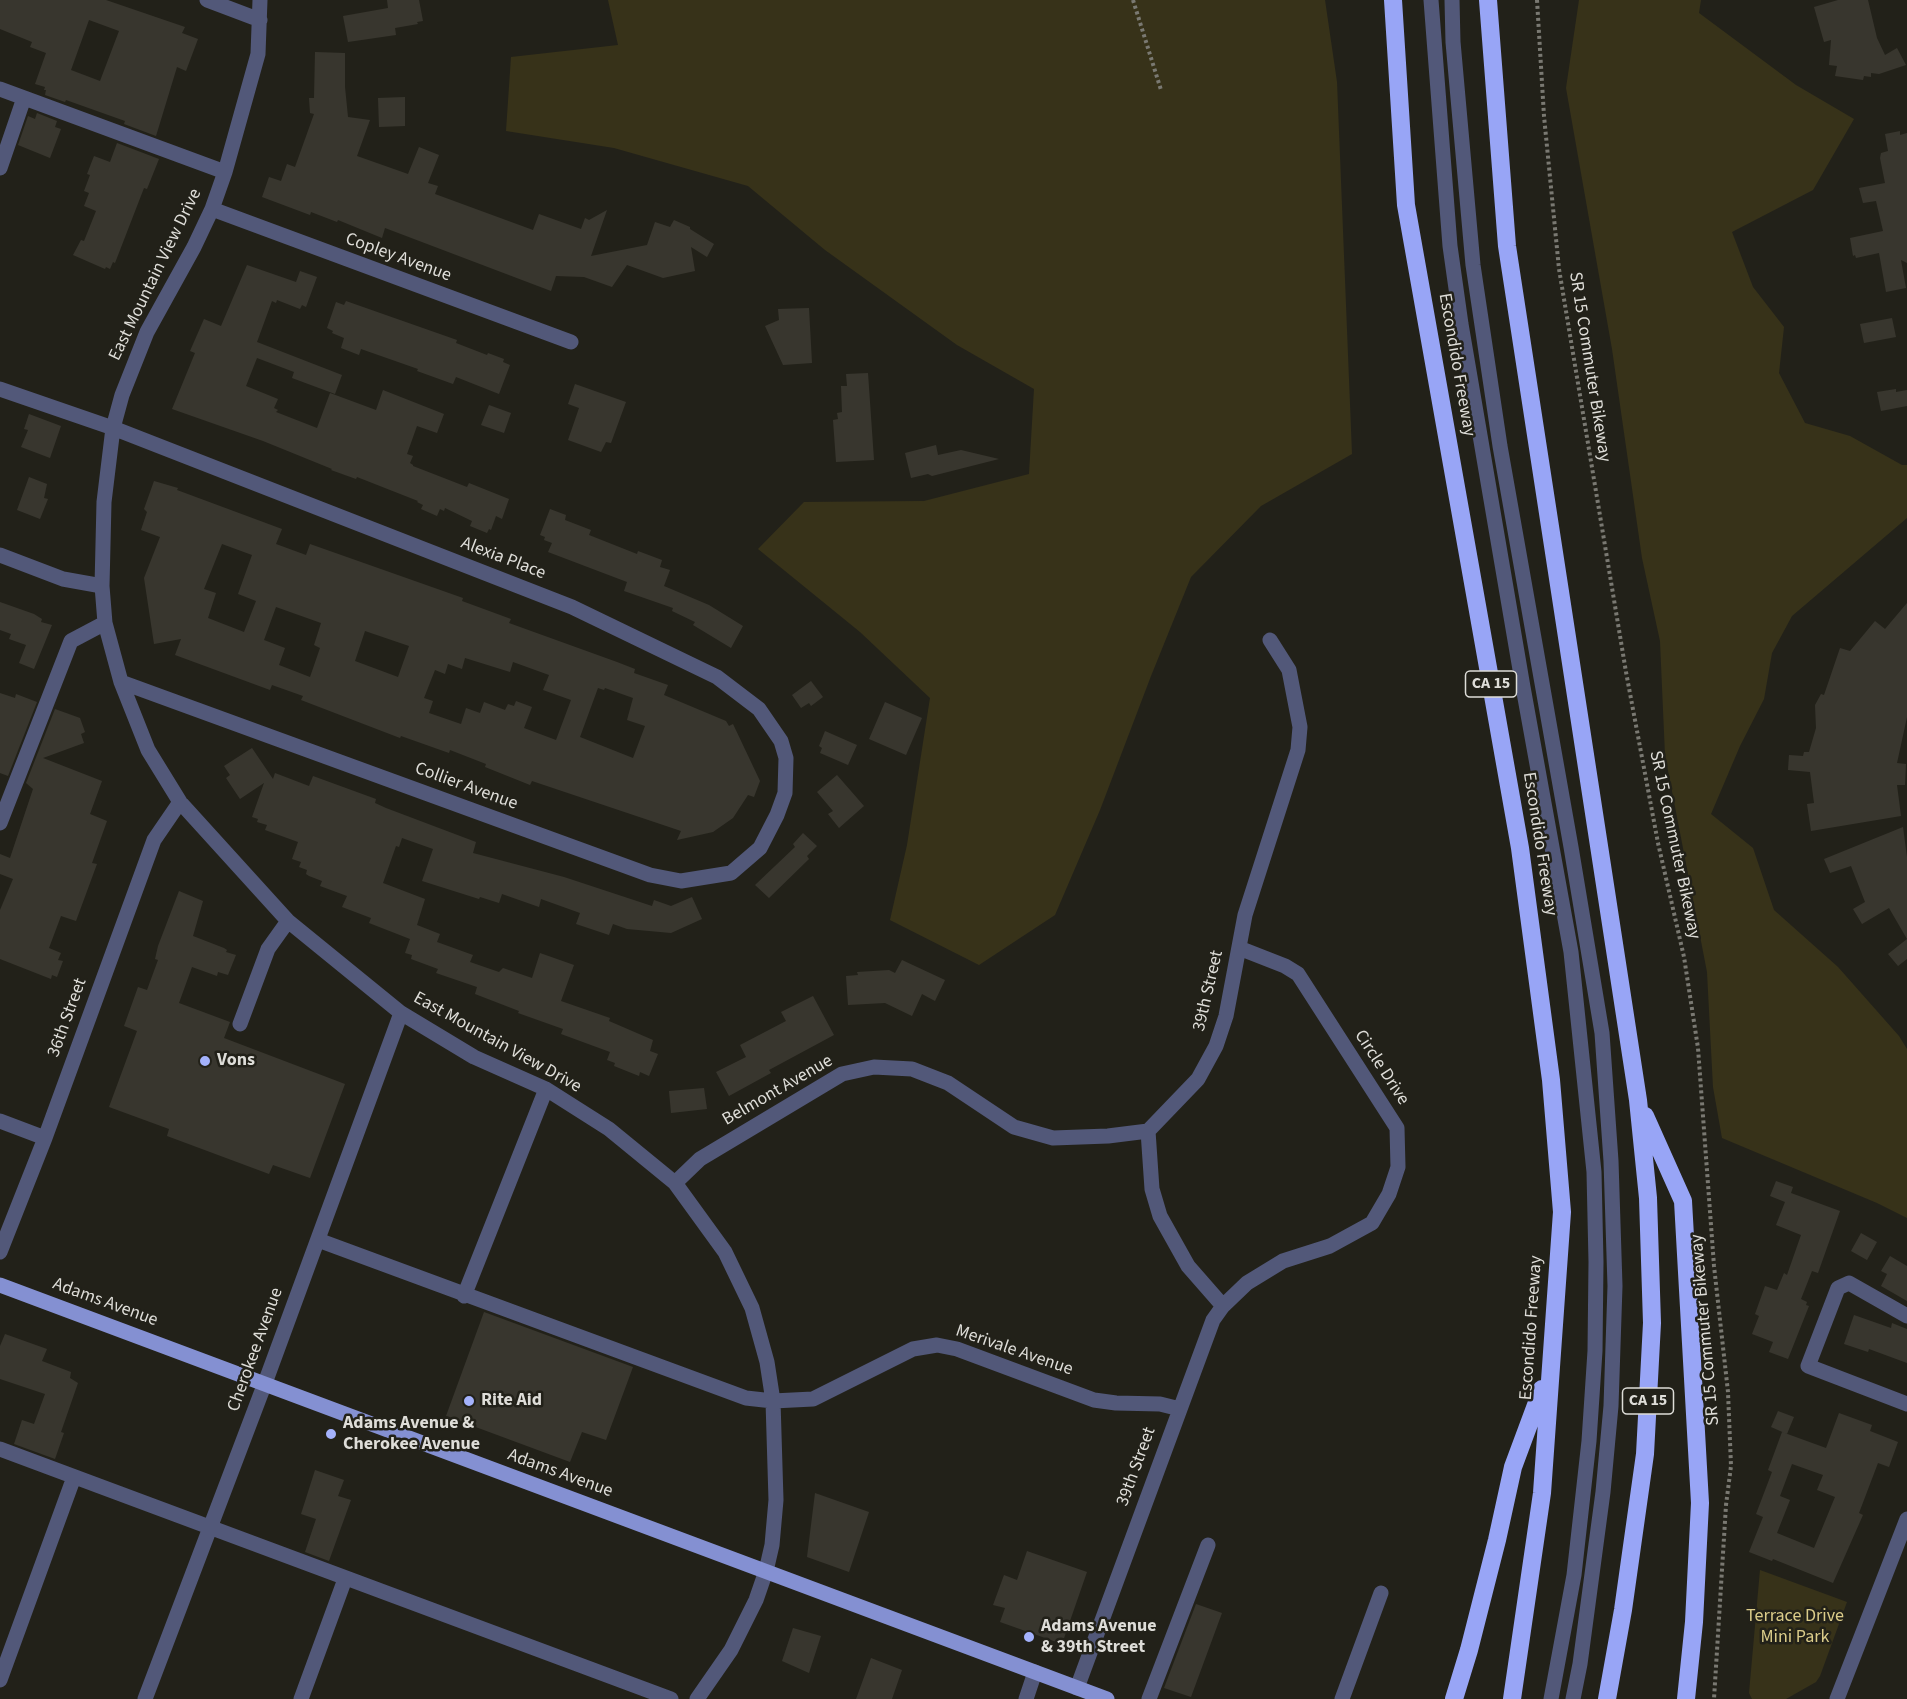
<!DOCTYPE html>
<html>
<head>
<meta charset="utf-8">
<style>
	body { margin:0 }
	canvas { display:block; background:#222119 }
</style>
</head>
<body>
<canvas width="1907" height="1699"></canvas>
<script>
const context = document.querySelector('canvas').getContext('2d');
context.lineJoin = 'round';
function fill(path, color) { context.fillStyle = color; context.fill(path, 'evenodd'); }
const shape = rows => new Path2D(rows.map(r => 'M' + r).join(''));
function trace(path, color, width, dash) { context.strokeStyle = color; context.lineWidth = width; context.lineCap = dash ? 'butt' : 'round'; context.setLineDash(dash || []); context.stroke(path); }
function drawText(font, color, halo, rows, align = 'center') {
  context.font = font + ' "Source Sans 3",sans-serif'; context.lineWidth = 5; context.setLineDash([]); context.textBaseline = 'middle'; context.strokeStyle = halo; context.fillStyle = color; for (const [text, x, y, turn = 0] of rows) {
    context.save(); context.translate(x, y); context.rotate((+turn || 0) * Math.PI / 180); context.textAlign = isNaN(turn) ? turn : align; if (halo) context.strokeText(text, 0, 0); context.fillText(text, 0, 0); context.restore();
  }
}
fill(shape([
	[608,0,1325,0,1337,82,1352,454,1261,506,1191,577,1151,676,1100,810,1055,915,979,965,890,920,907,845,930,698,860,632,758,549,804,502,924,501,1029,474,1034,389,957,345,825,250,748,186,614,148,506,131,511,57,618,45],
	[1579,0,1701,0,1699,13,1796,85,1854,119,1813,190,1732,232,1753,287,1784,327,1779,373,1805,423,1850,436,1902,465,1907,465,1907,518,1792,616,1772,653,1764,699,1740,746,1711,814,1753,848,1774,910,1838,967,1899,1036,1907,1049,1907,1218,1877,1203,1722,1138,1713,1087,1707,972,1665,755,1660,641,1642,558,1612,349,1566,88],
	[1760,1570,1847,1602,1820,1676,1816,1682,1786,1699,1752,1699,1749,1693]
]), '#373219');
fill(shape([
	[0,0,106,0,185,27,182,33,198,39,186,71,177,67,156,136,124,124,125,121,66,100,65,102,45,95,46,90,44,90,45,87,35,84,46,53,30,47,32,42,0,29],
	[89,20,119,31,100,81,71,70],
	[387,0,419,0,423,21,417,22,418,24,395,28,396,35,348,42,343,16,388,8],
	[1838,0,1868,0,1877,38,1885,55,1897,48,1906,65,1879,74,1871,73,1871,77,1864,76,1863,80,1835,76,1837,66,1829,65,1831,40,1824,42,1814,7],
	[315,52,345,53,345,87,348,117,370,120,357,156,408,174,419,147,439,155,428,183,438,186,435,194,533,230,539,214,581,229,585,218,589,220,607,210,591,256,647,245,655,222,670,227,674,220,690,227,690,229,714,244,707,257,691,247,695,271,663,278,627,265,612,287,584,277,556,276,551,291,385,228,382,238,338,220,337,222,311,212,310,215,262,197,269,177,281,181,287,164,295,167,314,114,310,113,309,98,314,98],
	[405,97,405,126,379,127,378,98],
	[37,113,57,121,55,127,61,129,50,158,18,145,28,116,35,119],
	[1900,131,1900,135,1907,133,1907,263,1901,260,1906,288,1886,292,1879,253,1856,258,1855,255,1853,256,1850,238,1883,231,1876,201,1863,203,1859,188,1885,183,1880,158,1881,153,1888,151,1885,134],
	[117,143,159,159,147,189,144,188,115,263,113,262,110,269,106,267,105,269,73,255,81,240,84,241,96,211,84,206,89,193,84,191,90,175,87,174,94,156,110,162],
	[247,265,296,282,300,271,317,277,306,307,302,305,300,309,277,300,276,303,272,301,257,342,342,375,335,394,292,378,294,372,257,358,246,386,278,399,274,408,278,410,276,412,317,428,330,393,376,410,383,390,444,414,437,433,417,426,407,454,413,456,410,463,413,465,413,466,467,487,469,483,509,499,502,519,496,516,491,530,489,529,487,533,470,526,472,521,445,508,444,511,440,509,437,516,421,509,423,505,417,502,418,501,357,477,356,479,331,470,332,469,263,441,172,409,195,353,190,351,204,319,221,326],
	[346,301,457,340,456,343,487,355,488,353,504,359,503,362,510,365,499,394,456,377,453,384,417,371,418,369,361,349,359,355,341,348,344,338,332,333,333,331,327,328,336,302,344,305],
	[809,308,812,363,783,365,765,326,779,320,778,309],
	[1892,318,1896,337,1864,343,1860,324],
	[868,373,874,460,836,462,833,420,838,419,837,413,842,412,841,386,847,386,846,374],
	[575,384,626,402,611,443,606,442,601,452,568,440,579,408,568,404],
	[1896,389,1896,392,1907,390,1907,406,1881,411,1877,392],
	[489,405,511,413,504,433,481,425],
	[29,414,61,426,50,458,21,447,28,430,24,429],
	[936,445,938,455,961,450,999,459,932,476,928,474,911,478,905,453],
	[29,477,47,484,44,498,48,499,40,519,17,510],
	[154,481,178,488,177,490,282,529,276,544,306,555,310,544,463,598,462,601,511,619,509,623,617,662,635,669,634,673,668,685,664,695,726,721,729,726,733,724,760,781,754,797,748,795,733,818,713,832,677,840,681,831,532,781,530,785,485,767,486,764,450,750,449,753,401,736,400,738,301,700,303,696,272,685,270,690,175,655,181,639,154,644,144,578,160,537,141,530,147,512,144,509],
	[222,544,252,555,238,594,256,601,244,632,208,618,216,593,204,589],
	[276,607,321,623,314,645,320,648,310,677,279,665,285,648,264,640],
	[365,631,409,646,398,677,355,661],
	[465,658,510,672,513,662,549,675,543,690,571,700,556,740,524,728,532,707,516,701,514,706,508,704,505,710,484,702,480,713,466,708,461,724,429,713,433,701,424,698,435,670,445,674,448,664,462,669],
	[598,688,604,690,605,688,633,698,627,720,645,726,633,758,580,737],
	[550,509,566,515,565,520,591,530,589,535,637,554,638,551,662,560,660,567,670,570,664,586,709,605,743,626,731,648,693,625,695,622,672,611,673,608,624,591,627,582,548,552,552,543,544,540,545,537,540,535],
	[0,602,34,614,42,619,41,622,52,625,34,669,19,663,26,645,9,639,11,634,0,630],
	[1907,603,1907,717,1897,763,1906,764,1905,785,1897,785,1901,816,1811,831,1807,804,1814,803,1810,772,1788,770,1789,755,1803,756,1804,752,1809,752,1816,728,1815,705,1821,694,1824,695,1840,648,1850,651,1875,621,1885,629],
	[811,681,823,697,811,706,809,703,801,708,792,695],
	[0,693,15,698,16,694,37,702,8,776,0,773],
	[885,702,922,718,906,755,869,739],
	[55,709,80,718,85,732,81,734,84,743,43,758,102,781,90,814,107,821,92,863,97,864,76,921,61,916,49,948,61,953,58,960,63,961,57,977,52,975,51,979,0,959,0,910,13,879,0,874,0,854,10,858,33,789,26,783],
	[825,731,857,745,848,765,820,753,822,748,819,746],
	[252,748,273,779,275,773,309,786,313,776,376,799,375,803,386,808,476,842,473,853,564,877,652,906,654,900,671,906,692,897,702,919,671,933,627,929,613,924,609,935,576,924,580,913,541,899,539,907,502,894,499,903,480,897,479,899,422,881,433,849,402,838,399,847,396,846,383,883,425,899,417,925,440,934,437,942,473,955,470,962,499,972,503,968,532,978,540,953,574,965,561,1001,610,1018,609,1021,653,1040,650,1051,658,1054,649,1076,640,1072,639,1076,614,1066,615,1063,607,1060,610,1052,561,1034,563,1029,518,1013,519,1011,475,994,477,987,436,973,438,969,411,959,412,955,405,953,410,939,369,923,371,918,342,907,347,896,320,886,322,881,309,876,306,874,307,870,299,867,301,862,292,859,298,842,265,830,267,825,257,822,258,819,252,817,264,783,240,799,226,778,230,775,224,766],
	[837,775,864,806,839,828,828,814,833,811,817,792],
	[1903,827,1907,857,1907,959,1898,966,1888,954,1907,939,1889,908,1862,924,1853,909,1865,902,1851,866,1830,873,1824,859],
	[803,833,817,846,807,856,809,859,769,898,755,885,795,847,793,844],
	[179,891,203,901,193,936,224,948,227,950,226,952,236,955,228,975,218,972,217,976,192,967,179,1003,230,1022,224,1038,345,1084,310,1178,273,1165,269,1174,167,1136,169,1129,109,1107,137,1031,124,1026,138,987,147,990,158,960,155,959,158,946],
	[902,960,945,980,935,1001,922,994,912,1016,885,1003,848,1005,846,976,858,975,857,972,889,970,895,973],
	[813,996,834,1035,769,1070,771,1073,729,1096,716,1072,746,1057,740,1045,786,1021,781,1012],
	[704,1088,707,1109,671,1113,669,1091],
	[1776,1181,1793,1187,1791,1193,1840,1211,1818,1273,1812,1271,1801,1299,1807,1302,1806,1305,1809,1306,1788,1359,1769,1352,1773,1342,1752,1334,1759,1316,1755,1314,1765,1286,1777,1290,1784,1273,1787,1275,1801,1235,1776,1225,1785,1202,1770,1196],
	[1861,1233,1877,1242,1867,1260,1851,1251],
	[1890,1256,1907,1266,1907,1301,1881,1286,1887,1274,1881,1271],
	[484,1312,633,1367,606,1440,582,1432,570,1462,446,1416],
	[1854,1315,1891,1328,1892,1323,1907,1329,1907,1363,1869,1349,1868,1352,1844,1344],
	[5,1334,47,1349,42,1361,71,1372,70,1378,78,1383,61,1432,64,1433,55,1459,14,1444,22,1420,34,1424,45,1394,0,1379,0,1346],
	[1778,1411,1794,1417,1787,1434,1771,1427],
	[1839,1413,1872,1425,1870,1431,1898,1442,1889,1467,1878,1463,1859,1513,1863,1515,1833,1583,1773,1559,1772,1561,1749,1552,1763,1517,1756,1514,1772,1472,1768,1470,1782,1432,1826,1448],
	[1792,1464,1823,1475,1817,1490,1835,1497,1814,1548,1777,1533,1790,1500,1780,1496],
	[315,1470,344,1480,338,1496,351,1500,329,1561,305,1552,316,1519,301,1514],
	[815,1493,869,1512,849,1572,807,1557],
	[1027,1551,1087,1572,1062,1644,1000,1622,1005,1608,993,1605,1004,1575,1017,1580],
	[1196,1604,1222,1613,1191,1697,1164,1688],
	[793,1628,821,1636,809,1673,782,1661],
	[871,1658,902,1670,892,1699,856,1699]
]), '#38362e');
trace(shape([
	[1133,0,1161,90],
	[1537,0,1544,116,1559,269,1626,672,1658,843,1684,957,1698,1048,1714,1266,1728,1392,1731,1466,1726,1505,1714,1699]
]), '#7a7972', 4, [3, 3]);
trace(shape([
	[207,0,260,20],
	[260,0,258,54,225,172,212,209,194,247,147,332,122,395,113,428,104,502,102,586,105,623,121,682,148,750,180,802,288,921,401,1013,474,1057,546,1089,609,1129,675,1183,725,1252,752,1308,767,1362,773,1401,776,1500,772,1545,766,1571,756,1600,731,1650,697,1699],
	[1431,0,1450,246,1461,324,1523,687,1571,952,1594,1172,1596,1262,1595,1351,1589,1441,1574,1575,1551,1699],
	[1452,0,1453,42,1473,265,1500,446,1571,847,1602,1033,1611,1161,1615,1286,1611,1406,1603,1492,1580,1664,1573,1699],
	[0,89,225,172],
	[0,168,24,98],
	[212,209,571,342],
	[0,389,113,428,572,607,717,677,759,709,781,741,786,758,785,793,777,815,760,848,731,873,681,881,650,875,121,682],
	[0,555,63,579,102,586],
	[0,823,71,641,105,623],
	[240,1024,268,949,288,921],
	[0,1121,45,1138],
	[675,1183,700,1159,842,1074,874,1067,912,1069,948,1083,1014,1127,1053,1138,1108,1136,1148,1131],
	[318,1240,746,1398,773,1401,813,1399,913,1349,937,1345,957,1349,1094,1400,1116,1403,1160,1404,1180,1409],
	[0,1252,45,1138,154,840,180,802],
	[464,1296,546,1089],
	[1223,1306,1188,1266,1160,1216,1152,1189,1148,1131,1198,1079,1216,1046,1226,1016,1245,915,1298,750,1300,727,1289,670,1270,640],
	[1907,1316,1849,1283,1838,1288,1808,1366,1907,1404],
	[0,1449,671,1699],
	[0,1680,74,1477],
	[1077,1688,1213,1320,1223,1306,1247,1283,1283,1261,1330,1246,1372,1223,1389,1194,1398,1167,1397,1128,1298,974,1285,966,1239,948],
	[145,1699,265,1383,401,1013],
	[301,1699,345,1579],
	[1026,1699,1035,1672],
	[1149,1699,1208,1545],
	[1342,1699,1381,1593],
	[1837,1699,1907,1519]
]), '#525879', 15);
trace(shape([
	[0,1285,1107,1699]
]), '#8490d2', 15);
trace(shape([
	[1393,0,1406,205,1520,848,1551,1080,1562,1212,1542,1493,1512,1699],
	[1488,0,1507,246,1638,1100,1648,1198,1652,1323,1645,1454,1623,1610,1607,1699],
	[1645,1116,1683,1201,1700,1503,1694,1622,1686,1699],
	[1454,1699,1469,1650,1497,1540,1513,1467,1542,1389]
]), '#98a5f6', 18);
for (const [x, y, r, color] of [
	[205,1061,6,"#a4b2fc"],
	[469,1401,6,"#a4b2fc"],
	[331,1434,6,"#a4b2fc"],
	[1029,1637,6,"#a4b2fc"]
]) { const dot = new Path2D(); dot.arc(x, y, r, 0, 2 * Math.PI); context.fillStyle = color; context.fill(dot); trace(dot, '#222119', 2); }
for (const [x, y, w] of [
	[1491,684,51],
	[1648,1401,51]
]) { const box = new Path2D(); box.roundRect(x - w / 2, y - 13, w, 26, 4.5); context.fillStyle = '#222119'; context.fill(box); trace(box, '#deddd8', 1.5); }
drawText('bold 16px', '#deddd8', null, [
	["CA 15",1491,684],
	["CA 15",1648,1401]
]);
drawText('18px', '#deddd8', '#222119', [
	["Copley Avenue",398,258,20],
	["East Mountain View Drive",156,275,-64],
	["Escondido Freeway",1456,365,80],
	["SR 15 Commuter Bikeway",1589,367,81],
	["Alexia Place",503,559,21],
	["Collier Avenue",466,787,20],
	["Escondido Freeway",1539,844,81],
	["SR 15 Commuter Bikeway",1674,845,78],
	["39th Street",1209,991,-77],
	["36th Street",68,1018,-70],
	["East Mountain View Drive",497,1043,29],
	["Circle Drive",1381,1068,57],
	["Belmont Avenue",778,1091,-30],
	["Adams Avenue",105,1303,20],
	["Escondido Freeway",1532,1328,-86],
	["SR 15 Commuter Bikeway",1706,1330,-95],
	["Cherokee Avenue",256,1350,-70],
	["Merivale Avenue",1014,1351,19],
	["39th Street",1137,1467,-70],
	["Adams Avenue",560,1474,20]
]);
drawText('bold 18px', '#deddd8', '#222119', [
	["Vons",217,1061],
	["Rite Aid",481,1401],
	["Adams Avenue &",343,1424],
	["Cherokee Avenue",343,1445],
	["Adams Avenue",1041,1627],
	["& 39th Street",1041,1648]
], 'left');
drawText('18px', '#dbcc8a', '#222119', [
	["Terrace Drive",1795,1617],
	["Mini Park",1795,1638]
]);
</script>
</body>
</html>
